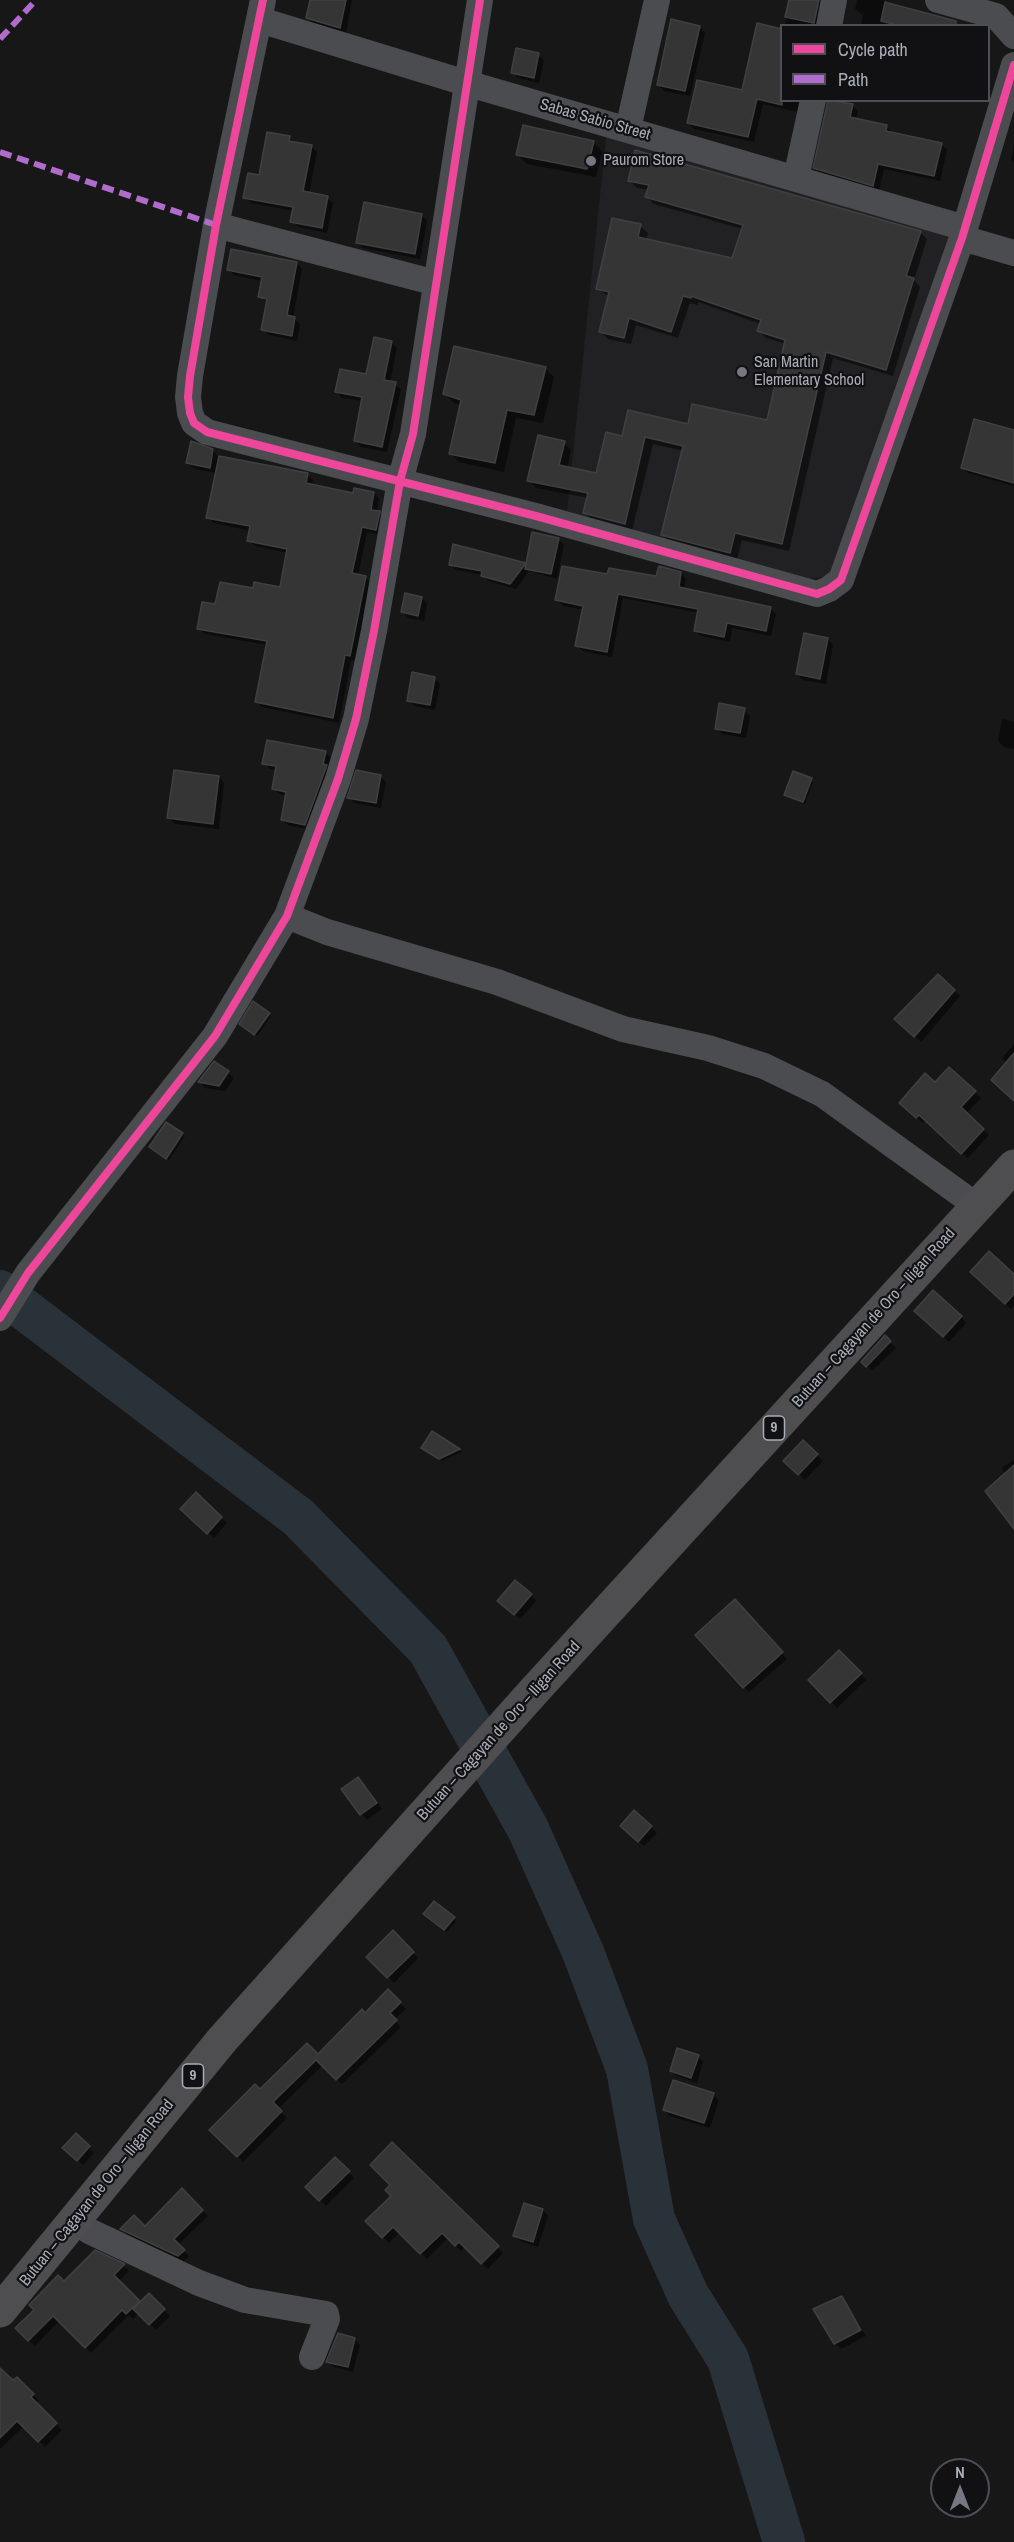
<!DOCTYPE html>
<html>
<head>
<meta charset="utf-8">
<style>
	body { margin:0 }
	#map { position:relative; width:1014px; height:2542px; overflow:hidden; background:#171717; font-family:"Archivo Narrow",sans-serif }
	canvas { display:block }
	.legend { position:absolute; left:780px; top:24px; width:210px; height:78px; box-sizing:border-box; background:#111113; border:2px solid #4d4f55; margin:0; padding:8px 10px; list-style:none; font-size:18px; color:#a8adb8 }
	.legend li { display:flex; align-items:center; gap:12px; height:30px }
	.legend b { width:30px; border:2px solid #4d4f55 }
	.north { position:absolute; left:930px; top:2458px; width:60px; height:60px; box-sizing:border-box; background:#111113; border:2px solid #4d4f55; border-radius:50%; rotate:0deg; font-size:16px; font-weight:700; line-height:24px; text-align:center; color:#a8adb8 }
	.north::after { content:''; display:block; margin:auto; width:21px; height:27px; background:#757880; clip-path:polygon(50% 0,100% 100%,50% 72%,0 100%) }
</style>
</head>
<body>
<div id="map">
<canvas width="1014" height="2542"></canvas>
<ul class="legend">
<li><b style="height:8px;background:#ed469a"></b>Cycle path</li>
<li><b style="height:8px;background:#b06ccc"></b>Path</li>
</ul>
<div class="north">N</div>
</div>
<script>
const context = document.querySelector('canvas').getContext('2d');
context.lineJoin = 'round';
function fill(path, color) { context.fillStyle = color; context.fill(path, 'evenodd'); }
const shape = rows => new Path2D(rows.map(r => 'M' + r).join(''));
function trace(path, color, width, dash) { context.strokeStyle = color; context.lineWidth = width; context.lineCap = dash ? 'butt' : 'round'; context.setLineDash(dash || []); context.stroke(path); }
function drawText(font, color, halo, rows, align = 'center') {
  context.font = font + ' "Archivo Narrow",sans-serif'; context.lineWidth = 4.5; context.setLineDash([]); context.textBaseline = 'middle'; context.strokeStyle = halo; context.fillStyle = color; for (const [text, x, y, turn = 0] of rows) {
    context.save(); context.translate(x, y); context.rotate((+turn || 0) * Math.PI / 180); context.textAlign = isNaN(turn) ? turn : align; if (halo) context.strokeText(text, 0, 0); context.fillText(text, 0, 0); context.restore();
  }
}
fill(shape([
	[607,129,952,233,831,576,802,580,567,511]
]), '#212123');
fill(shape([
	[312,0,352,0,346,33,314,24,308,18],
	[790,0,824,0,820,26,785,26],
	[857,0,882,0,926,12,932,18,930,26,861,26,863,15,855,9],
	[699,27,705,33,690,96,664,91,659,85],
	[538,55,544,60,539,83,518,78,512,72],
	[743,92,782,100,801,100,798,112,763,104,754,142,694,129,688,123],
	[852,105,858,111,856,120,886,126,892,132,941,144,947,150,940,181,884,169,879,191,821,174,815,168],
	[289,137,296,144,311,146,317,152,309,194,327,198,333,203,327,233,298,227,292,221,294,211,251,203,245,197],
	[593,142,602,151,596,177,527,164,518,155],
	[1014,145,1014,163,1011,160],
	[630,181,920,232,927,239,914,280,920,287,893,376,833,358,789,551,742,540,737,560,670,542,663,535,684,451,653,444,632,531,592,520,585,513,588,498,536,488,529,480,564,443,571,450,567,469,597,475,623,438,689,426,768,422,786,344,766,338,759,331,761,324,698,302,698,305,690,303,678,338,636,325,631,344,608,339,601,332,610,297,598,289,640,226,648,233,646,240,733,259,743,229,654,204,647,197,649,190,637,188],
	[422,215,427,221,420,259,363,248,357,243],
	[297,263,302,269,293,318,300,324,297,341,269,335,263,329,268,303,259,296,262,281,234,275,228,269],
	[391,342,397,348,390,382,401,389,387,452,361,447,355,441,363,401,342,398,337,392,368,376],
	[545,368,554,377,543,423,516,418,504,472,459,462,450,453,461,405,454,403,445,394],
	[1014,432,1014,486,968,473,962,468],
	[213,450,218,457,307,475,313,480,312,486,354,494,374,493,379,499,377,512,385,519,382,535,367,532,358,576,365,577,371,583,355,661,351,660,339,723,262,707,257,702,267,645,205,634,199,628,217,606,254,590,281,588,288,553,255,546,249,540,251,531,214,523,208,518,217,473,194,469,188,463],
	[558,539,564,545,557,579,529,571,516,589,488,581,483,575,456,570,451,565,454,546,527,565],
	[681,573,686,579,684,590,770,608,776,614,771,636,732,628,730,642,701,636,695,631,699,613,623,598,612,657,583,651,577,646,584,610,563,606,557,600,609,576,658,578],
	[422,598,427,604,424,621,408,618,403,612],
	[828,639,833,645,826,684,803,680,797,674],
	[434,678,440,684,435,710,414,706,409,700],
	[744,710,750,716,746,738,722,734,716,728],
	[1002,719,1014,722,1014,749,1004,747,998,741],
	[325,753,331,758,311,830,288,825,282,820,287,796,279,794,273,788,277,770,270,769,264,763],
	[380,776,386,782,381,808,354,803,349,797],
	[219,777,224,783,219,829,175,824,169,818],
	[811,780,813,782,805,804,786,795],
	[938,976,960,996,921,1042,896,1019],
	[269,1014,271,1016,257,1036,244,1027],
	[1014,1044,1014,1099,1007,1064,1002,1058],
	[215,1063,234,1078,225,1091,205,1088,200,1082],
	[949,1069,981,1098,966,1114,989,1135,968,1158,925,1120,923,1123,901,1103,935,1084],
	[182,1134,185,1136,169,1160,153,1150],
	[1014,1276,1014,1306,1011,1309,977,1278],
	[921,1316,961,1317,966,1323,949,1342],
	[885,1337,896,1348,872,1371,863,1362],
	[432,1433,459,1450,461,1452,443,1461,425,1450],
	[803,1442,823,1461,805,1480,785,1461],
	[1014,1460,1014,1527,1005,1475,1002,1468],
	[196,1494,227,1523,214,1538,188,1515],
	[531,1595,536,1601,520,1619,505,1606],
	[740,1607,787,1659,749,1692,744,1687],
	[839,1652,866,1680,837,1708,810,1680],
	[363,1784,382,1809,367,1820,343,1790],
	[635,1812,657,1833,644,1846,622,1826],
	[435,1903,456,1921,447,1932,428,1917],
	[393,1932,418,1958,394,1983,368,1957],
	[388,1992,406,2009,394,2020,401,2027,342,2084,323,2065,278,2109,287,2118,243,2162,211,2130,260,2091,318,2056],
	[698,2057,703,2062,697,2083,677,2076,671,2071],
	[713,2094,719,2100,710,2128,670,2116,664,2110],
	[76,2135,94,2153,83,2165,64,2147],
	[392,2144,503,2253,488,2269,466,2246,461,2251,448,2238,427,2259,400,2232,389,2243,367,2221,393,2196],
	[335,2159,354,2178,326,2206,307,2187],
	[182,2191,208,2216,178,2245,189,2256,184,2261,128,2235,122,2229,145,2228],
	[525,2205,543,2210,548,2216,538,2247,520,2241,515,2236],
	[95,2252,124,2266,129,2271,119,2281,141,2303,149,2295,170,2316,156,2330,139,2313,133,2319,129,2315,91,2353,59,2321,35,2346,17,2328],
	[842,2297,866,2336,841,2349,835,2343],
	[354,2339,360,2345,353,2372,334,2367,328,2361],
	[0,2370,13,2383,17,2379,39,2401,35,2404,62,2430,45,2447,24,2426,0,2449]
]), '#0007');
trace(shape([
	[0,1291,298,1517,428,1649,528,1829,583,1952,627,2069,654,2219,688,2295,728,2359,784,2542]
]), '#2a3239', 42);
const building = shape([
	[310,0,346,0,340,28,306,18,310,0],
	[789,0,819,0,814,23,785,17,789,0],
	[885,2,956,21,956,26,901,26,881,21,885,2],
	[671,19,700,26,685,91,657,85,671,19],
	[757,23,782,29,782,105,757,99,748,137,687,123,697,80,742,90,757,23],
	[516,48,539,53,534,78,511,73,516,48],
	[828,100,853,104,850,117,887,125,886,131,942,143,934,176,878,164,873,186,813,168,828,100],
	[523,125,594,141,587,169,516,155,523,125],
	[267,132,290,136,289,141,312,145,303,191,328,196,322,228,290,222,293,207,243,198,248,173,259,175,267,132],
	[635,150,921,231,906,276,914,278,886,370,826,352,782,544,735,533,730,553,661,535,683,446,645,437,625,524,583,513,588,493,527,481,538,435,565,441,559,465,596,473,606,432,622,436,628,410,688,424,692,404,767,420,785,340,757,331,761,320,691,296,691,298,683,296,671,332,629,318,624,338,599,332,609,292,596,289,612,218,641,224,638,237,732,258,743,225,645,197,649,185,628,181,635,150],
	[364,202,422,214,415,254,356,243,364,202],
	[231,249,297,262,287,315,295,317,292,336,261,330,267,299,258,297,262,277,227,270,231,249],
	[374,337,392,341,384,380,396,382,382,447,354,441,362,397,335,392,340,369,366,374,374,337],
	[454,346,546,367,534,415,507,410,495,463,449,454,461,400,443,394,454,346],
	[974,419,1014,430,1014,483,961,468,974,419],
	[191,441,213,449,210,468,186,463,191,441],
	[219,456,308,473,306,483,353,493,354,488,374,492,371,510,380,511,376,530,362,527,352,573,366,576,350,656,345,655,333,718,255,702,267,641,197,629,202,602,215,604,220,582,253,588,254,582,280,587,287,549,247,541,250,526,206,518,219,456],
	[532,532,559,538,551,574,525,569,532,532],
	[453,544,526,563,510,584,481,576,482,571,449,565,453,544],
	[562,566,607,574,609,568,656,576,659,566,681,572,679,587,771,607,766,631,727,623,724,637,694,631,698,609,618,594,607,652,575,646,583,606,555,600,562,566],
	[405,593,422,597,418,616,401,612,405,593],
	[804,633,828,638,820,679,796,674,804,633],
	[412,672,435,677,430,705,407,701,412,672],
	[719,703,745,708,740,733,715,729,719,703],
	[267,740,326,751,323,764,327,765,305,825,281,820,286,792,272,789,276,766,262,764,267,740],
	[174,770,219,776,213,824,167,818,174,770],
	[356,770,381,775,376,803,347,798,356,770],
	[793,771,812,778,803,802,784,795,793,771],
	[938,974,955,990,914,1037,894,1019,938,974],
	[253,1001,270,1013,254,1035,239,1024,253,1001],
	[1014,1053,1014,1101,991,1080,1014,1053],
	[214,1061,229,1071,219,1086,198,1082,214,1061],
	[949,1067,976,1091,961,1107,984,1129,961,1154,919,1115,916,1118,899,1103,925,1073,935,1082,949,1067],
	[166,1122,183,1133,166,1159,149,1147,166,1122],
	[989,1251,1014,1274,1014,1294,1005,1304,970,1272,989,1251],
	[933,1290,962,1316,943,1337,914,1311,933,1290],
	[885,1335,891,1341,866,1367,861,1362,885,1335],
	[432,1431,460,1449,439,1459,421,1448,432,1431],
	[803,1440,818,1454,798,1475,783,1461,803,1440],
	[1014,1465,1014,1529,985,1491,1014,1465],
	[196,1492,222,1517,207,1534,180,1509,196,1492],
	[515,1580,532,1594,514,1615,497,1601,515,1580],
	[735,1599,783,1652,743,1688,695,1635,735,1599],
	[839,1650,862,1673,830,1703,808,1680,839,1650],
	[358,1777,377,1803,360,1815,341,1789,358,1777],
	[634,1810,652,1826,638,1842,620,1826,634,1810],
	[434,1901,455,1917,444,1930,423,1914,434,1901],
	[393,1930,414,1952,387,1978,366,1957,393,1930],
	[388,1989,401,2002,390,2013,397,2020,336,2080,316,2060,273,2102,282,2111,237,2157,209,2130,255,2084,260,2089,307,2043,318,2054,362,2009,365,2013,388,1989],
	[677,2048,699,2055,691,2078,670,2071,677,2048],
	[673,2080,714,2093,704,2123,663,2110,673,2080],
	[76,2133,90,2146,77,2161,62,2148,76,2133],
	[392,2142,499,2246,481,2264,459,2242,455,2246,442,2233,420,2254,393,2227,382,2238,365,2221,391,2196,385,2190,390,2185,370,2165,392,2142],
	[335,2157,350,2171,319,2201,305,2187,335,2157],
	[182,2188,203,2210,174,2239,185,2250,178,2256,120,2229,134,2215,145,2226,182,2188],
	[524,2203,543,2209,533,2242,513,2236,524,2203],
	[95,2250,125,2264,114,2275,140,2301,126,2314,122,2310,85,2348,53,2316,28,2341,15,2328,34,2310,29,2305,58,2275,64,2281,95,2250],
	[149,2293,165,2309,149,2325,133,2309,149,2293],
	[842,2296,861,2330,834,2344,813,2309,842,2296],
	[338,2333,355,2338,348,2367,326,2362,338,2333],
	[0,2368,13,2380,17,2377,34,2394,31,2397,57,2423,38,2442,17,2421,0,2438,0,2368]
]);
fill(building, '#353536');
trace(building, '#3f4043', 1.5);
trace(shape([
	[263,0,216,225,190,376,188,397,190,413,194,423,207,432,536,516,817,594,829,589,841,580,962,238,1014,65],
	[938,0,996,16,1014,36],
	[260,20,466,83,965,228],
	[829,26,834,0],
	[628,129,657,0],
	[796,178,813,100],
	[216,225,436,283],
	[962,238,1014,253],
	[287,916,327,932,497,982,623,1029,708,1048,764,1066,822,1094,977,1206],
	[0,1318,28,1273,215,1036,287,916,338,779,356,719,374,631,400,481,413,434,480,0],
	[74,2221,89,2231,199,2283,245,2300,326,2314,327,2319,312,2357]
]), '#4b4c50', 26);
trace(shape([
	[0,2311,222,2040,534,1691,1014,1166]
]), '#4e4e51', 33);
trace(shape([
	[0,39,36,0],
	[0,152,216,225]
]), '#b06ccc', 6, [12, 6]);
trace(shape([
	[263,0,216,225,190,376,188,397,190,413,194,423,207,432,536,516,817,594,829,589,841,580,962,238,1014,65],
	[0,1318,28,1273,215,1036,287,916,338,779,356,719,374,631,400,481,413,434,480,0]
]), '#ed469a', 8);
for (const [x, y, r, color] of [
	[591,161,6,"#757880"],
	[742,372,6,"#757880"]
]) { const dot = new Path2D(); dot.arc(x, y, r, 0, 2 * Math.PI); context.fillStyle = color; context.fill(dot); trace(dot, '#111113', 2); }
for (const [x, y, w] of [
	[774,1428,21],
	[193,2076,21]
]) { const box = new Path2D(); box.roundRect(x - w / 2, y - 12, w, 24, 4.5); context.fillStyle = '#111113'; context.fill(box); trace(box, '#a8adb8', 1.5); }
drawText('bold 15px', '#a8adb8', null, [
	["9",774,1428],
	["9",193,2076]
]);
drawText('16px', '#a8adb8', '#111113', [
	["Sabas Sabio Street",595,120,16],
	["Butuan – Cagayan de Oro – Iligan Road",874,1318,-48],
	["Butuan – Cagayan de Oro – Iligan Road",499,1731,-48],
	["Butuan – Cagayan de Oro – Iligan Road",97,2193,-51]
]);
drawText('16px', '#a8adb8', '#111113', [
	["Paurom Store",603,161],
	["San Martin",754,363],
	["Elementary School",754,381]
], 'left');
</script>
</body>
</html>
